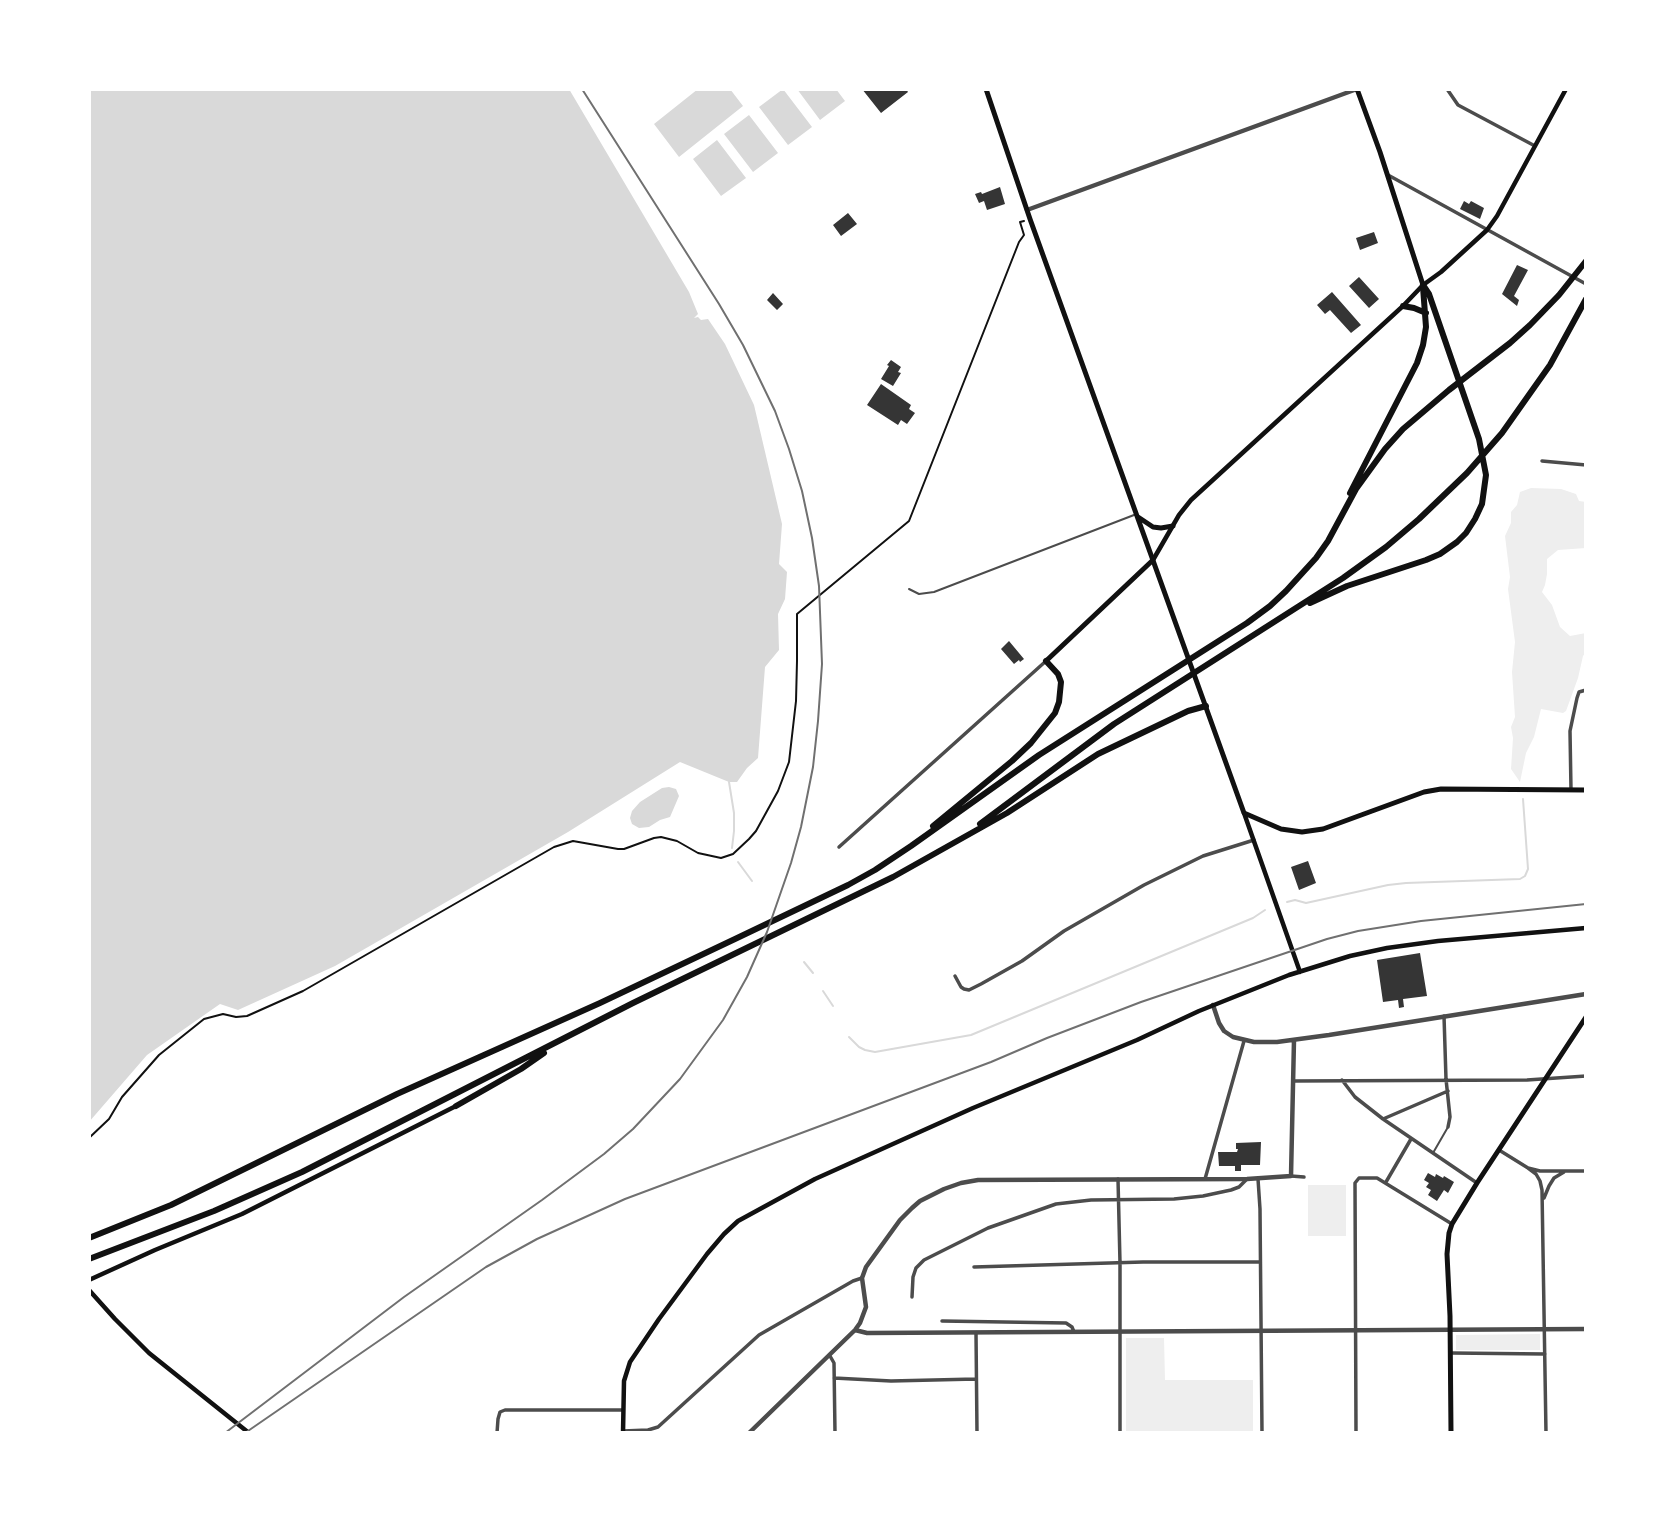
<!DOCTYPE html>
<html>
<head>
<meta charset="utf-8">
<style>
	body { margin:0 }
	#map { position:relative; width:1675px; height:1522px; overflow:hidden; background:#fff; font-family:"Space Grotesk",sans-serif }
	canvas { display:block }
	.frame { position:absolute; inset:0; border:91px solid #fff; pointer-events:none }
</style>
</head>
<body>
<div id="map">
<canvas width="1675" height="1522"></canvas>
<div class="frame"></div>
</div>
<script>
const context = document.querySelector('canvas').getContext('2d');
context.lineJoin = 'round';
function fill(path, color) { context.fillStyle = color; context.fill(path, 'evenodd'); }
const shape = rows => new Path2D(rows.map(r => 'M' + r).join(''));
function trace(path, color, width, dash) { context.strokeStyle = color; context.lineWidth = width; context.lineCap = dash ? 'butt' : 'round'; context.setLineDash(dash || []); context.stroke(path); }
fill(shape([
	[1531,488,1561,489,1576,494,1579,501,1586,502,1586,548,1558,550,1547,559,1547,574,1545,585,1542,592,1552,605,1560,627,1570,636,1586,633,1586,652,1583,656,1578,678,1566,711,1563,713,1541,709,1534,737,1526,753,1520,782,1511,769,1513,738,1511,727,1515,717,1512,672,1515,642,1508,589,1510,577,1505,536,1511,523,1511,512,1517,505,1520,492],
	[1308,1185,1346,1185,1346,1236,1308,1236],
	[1540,1334,1540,1350,1456,1350,1456,1335],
	[1126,1338,1164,1338,1165,1380,1253,1380,1253,1432,1126,1432]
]), '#eee');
fill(shape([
	[89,89,569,89,689,292,698,314,694,318,698,317,701,320,708,319,725,344,754,405,782,524,779,564,787,572,785,599,778,614,779,650,765,667,758,758,747,768,737,782,729,782,680,762,568,832,335,966,238,1010,220,1004,147,1055,89,1122],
	[698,89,730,89,743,106,679,157,654,124],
	[783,89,812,127,788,145,759,107],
	[797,89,836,89,845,101,820,120],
	[749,115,778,153,753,172,724,134],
	[717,140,746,178,721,196,693,159],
	[669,787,676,789,679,796,670,817,660,820,649,827,639,828,632,824,630,818,632,811,640,802,662,788]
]), '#d9d9d9');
trace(shape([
	[729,782,734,813,734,831,732,848],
	[738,862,752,881],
	[1287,902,1295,900,1306,903,1388,885,1406,883,1520,879,1525,876,1528,869,1523,799],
	[804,962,813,973],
	[823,991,833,1006],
	[849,1037,859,1047,865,1050,875,1052,971,1035,1253,918,1265,910]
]), '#d9d9d9', 2);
fill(shape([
	[862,89,906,89,908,92,881,113],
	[1000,187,1005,204,987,210,984,201,979,203,975,194,981,192,982,194],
	[1464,201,1469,204,1471,201,1484,208,1480,219,1460,209],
	[848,213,857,224,841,236,833,225],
	[1374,232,1378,243,1360,250,1356,238],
	[1517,265,1528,270,1514,296,1519,300,1517,306,1502,294],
	[1359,277,1379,299,1369,308,1349,286],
	[1332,292,1361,325,1351,333,1330,310,1325,314,1317,305],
	[773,293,783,304,777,310,767,300],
	[891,360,901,367,898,372,901,373,893,386,881,379,889,366,887,365],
	[881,384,911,405,909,409,915,413,907,424,901,420,898,425,867,405],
	[1009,641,1024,659,1020,662,1019,660,1014,664,1001,649],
	[1308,861,1316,883,1299,890,1291,867],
	[1420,953,1427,996,1403,999,1404,1007,1399,1008,1398,1000,1383,1002,1377,960],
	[1261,1142,1260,1165,1241,1165,1241,1171,1235,1171,1235,1166,1219,1166,1218,1152,1237,1152,1238,1149,1236,1149,1236,1143],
	[1428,1173,1435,1177,1436,1174,1443,1178,1444,1176,1454,1182,1448,1193,1444,1190,1437,1201,1428,1195,1431,1190,1426,1187,1429,1183,1424,1180]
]), '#353535');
trace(shape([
	[89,1138,109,1119,122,1097,159,1055,204,1019,223,1014,236,1017,247,1016,303,991,554,847,573,841,618,849,624,849,654,838,661,837,677,841,698,853,721,858,733,854,749,839,756,831,778,791,789,762,796,701,797,661,797,614,909,521,1019,242,1024,235,1020,222,1024,221]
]), '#111', 2);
trace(shape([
	[1585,208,1586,206],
	[909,589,919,594,934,592,1134,515],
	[1433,1153,1448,1127]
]), '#4c4c4c', 2);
trace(shape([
	[1447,89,1458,105,1535,146],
	[1388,175,1586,284],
	[1542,461,1586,465],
	[1571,790,1570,731,1577,698,1579,692,1586,690],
	[839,847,1046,661],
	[955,976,961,987,964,989,969,990,981,984,1022,961,1064,931,1144,885,1203,856,1254,840],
	[1444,1016,1446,1079,1450,1117,1448,1127],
	[1342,1080,1355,1097,1383,1119,1477,1183],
	[1293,1081,1527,1080,1586,1076],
	[1383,1119,1448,1091],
	[1499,1150,1528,1168,1540,1171,1586,1171],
	[1528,1168,1536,1174,1540,1181,1542,1190,1546,1433],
	[1291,1176,1304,1177],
	[1118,1179,1120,1263,1120,1433],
	[1205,1179,1244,1041],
	[1258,1179,1260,1209,1262,1433],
	[1386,1182,1411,1139],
	[1544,1198,1549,1186,1554,1178,1564,1172],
	[974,1267,1143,1262,1260,1262],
	[912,1297,913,1277,916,1268,924,1260,988,1228,1056,1204,1091,1200,1174,1199,1203,1196,1231,1190,1239,1187,1247,1179],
	[942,1321,1066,1323,1072,1327,1074,1332],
	[976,1333,977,1433],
	[1451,1353,1545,1354],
	[830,1356,834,1363,835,1433],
	[834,1378,891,1381,976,1379],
	[623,1431,648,1430,658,1427,759,1335,853,1281,862,1278],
	[497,1433,498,1419,500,1412,505,1410,622,1410],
	[1356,1433,1355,1183,1359,1178,1377,1178,1452,1224]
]), '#4c4c4c', 3.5);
trace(shape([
	[1027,210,1357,89],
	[1213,1005,1219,1023,1224,1031,1233,1037,1254,1042,1277,1042,1329,1035,1586,994],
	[855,1330,867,1333,1586,1329],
	[749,1433,855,1330,860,1323,866,1307,862,1278,866,1267,900,1220,912,1208,920,1201,944,1189,961,1183,978,1180,1247,1179,1291,1176,1294,1040]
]), '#4c4c4c', 4.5);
trace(shape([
	[1153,560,1179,515,1191,500,1403,306,1423,285,1441,272,1487,230,1497,216,1566,89],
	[1244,813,1300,972],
	[89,1280,155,1250,242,1214,456,1106],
	[89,1290,115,1319,149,1353,249,1433],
	[623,1433,624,1381,630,1362,659,1319,707,1254,724,1234,738,1221,815,1179,973,1108,1137,1040,1199,1011,1289,975,1350,956,1387,948,1438,941,1586,928]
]), '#111', 4.5);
trace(shape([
	[986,89,1030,219,1244,813,1281,829,1302,832,1323,829,1424,792,1441,789,1586,790],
	[1357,89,1380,152,1423,285],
	[1138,517,1153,527,1161,528,1173,526],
	[1046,661,1153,560],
	[1451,1433,1450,1316,1447,1254,1449,1233,1452,1224,1477,1183,1586,1017]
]), '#111', 5);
trace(shape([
	[1403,306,1414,308,1426,313],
	[1350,493,1417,363,1423,345,1426,327,1423,287],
	[1310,603,1347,586,1426,560,1440,554,1457,542,1466,533,1475,519,1482,504,1486,475,1479,439,1429,294,1423,285],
	[980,824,1114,724,1343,578,1386,547,1419,519,1467,473,1502,433,1550,365,1586,299],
	[933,826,1012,761,1031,743,1055,713,1059,702,1061,682,1058,674,1046,661],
	[456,1106,521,1069,544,1053],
	[89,1238,171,1205,397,1094,600,1003,735,939,848,885,875,870,911,846,1039,755,1247,623,1270,606,1286,591,1316,558,1328,541,1356,489,1385,449,1403,429,1449,390,1510,343,1530,325,1559,295,1586,261],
	[89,1259,214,1211,302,1172,633,1003,893,877,1007,813,1098,754,1188,711,1206,706]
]), '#111', 6);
trace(shape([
	[225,1433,404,1297,542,1200,604,1154,633,1129,680,1079,723,1020,747,977,767,932,791,863,801,827,813,767,818,721,822,664,819,586,812,538,802,491,789,449,775,411,743,345,719,304,582,89],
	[245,1433,486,1267,537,1239,625,1199,991,1062,1047,1038,1141,1002,1327,939,1358,931,1421,921,1586,904]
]), '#707070', 2);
</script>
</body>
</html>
